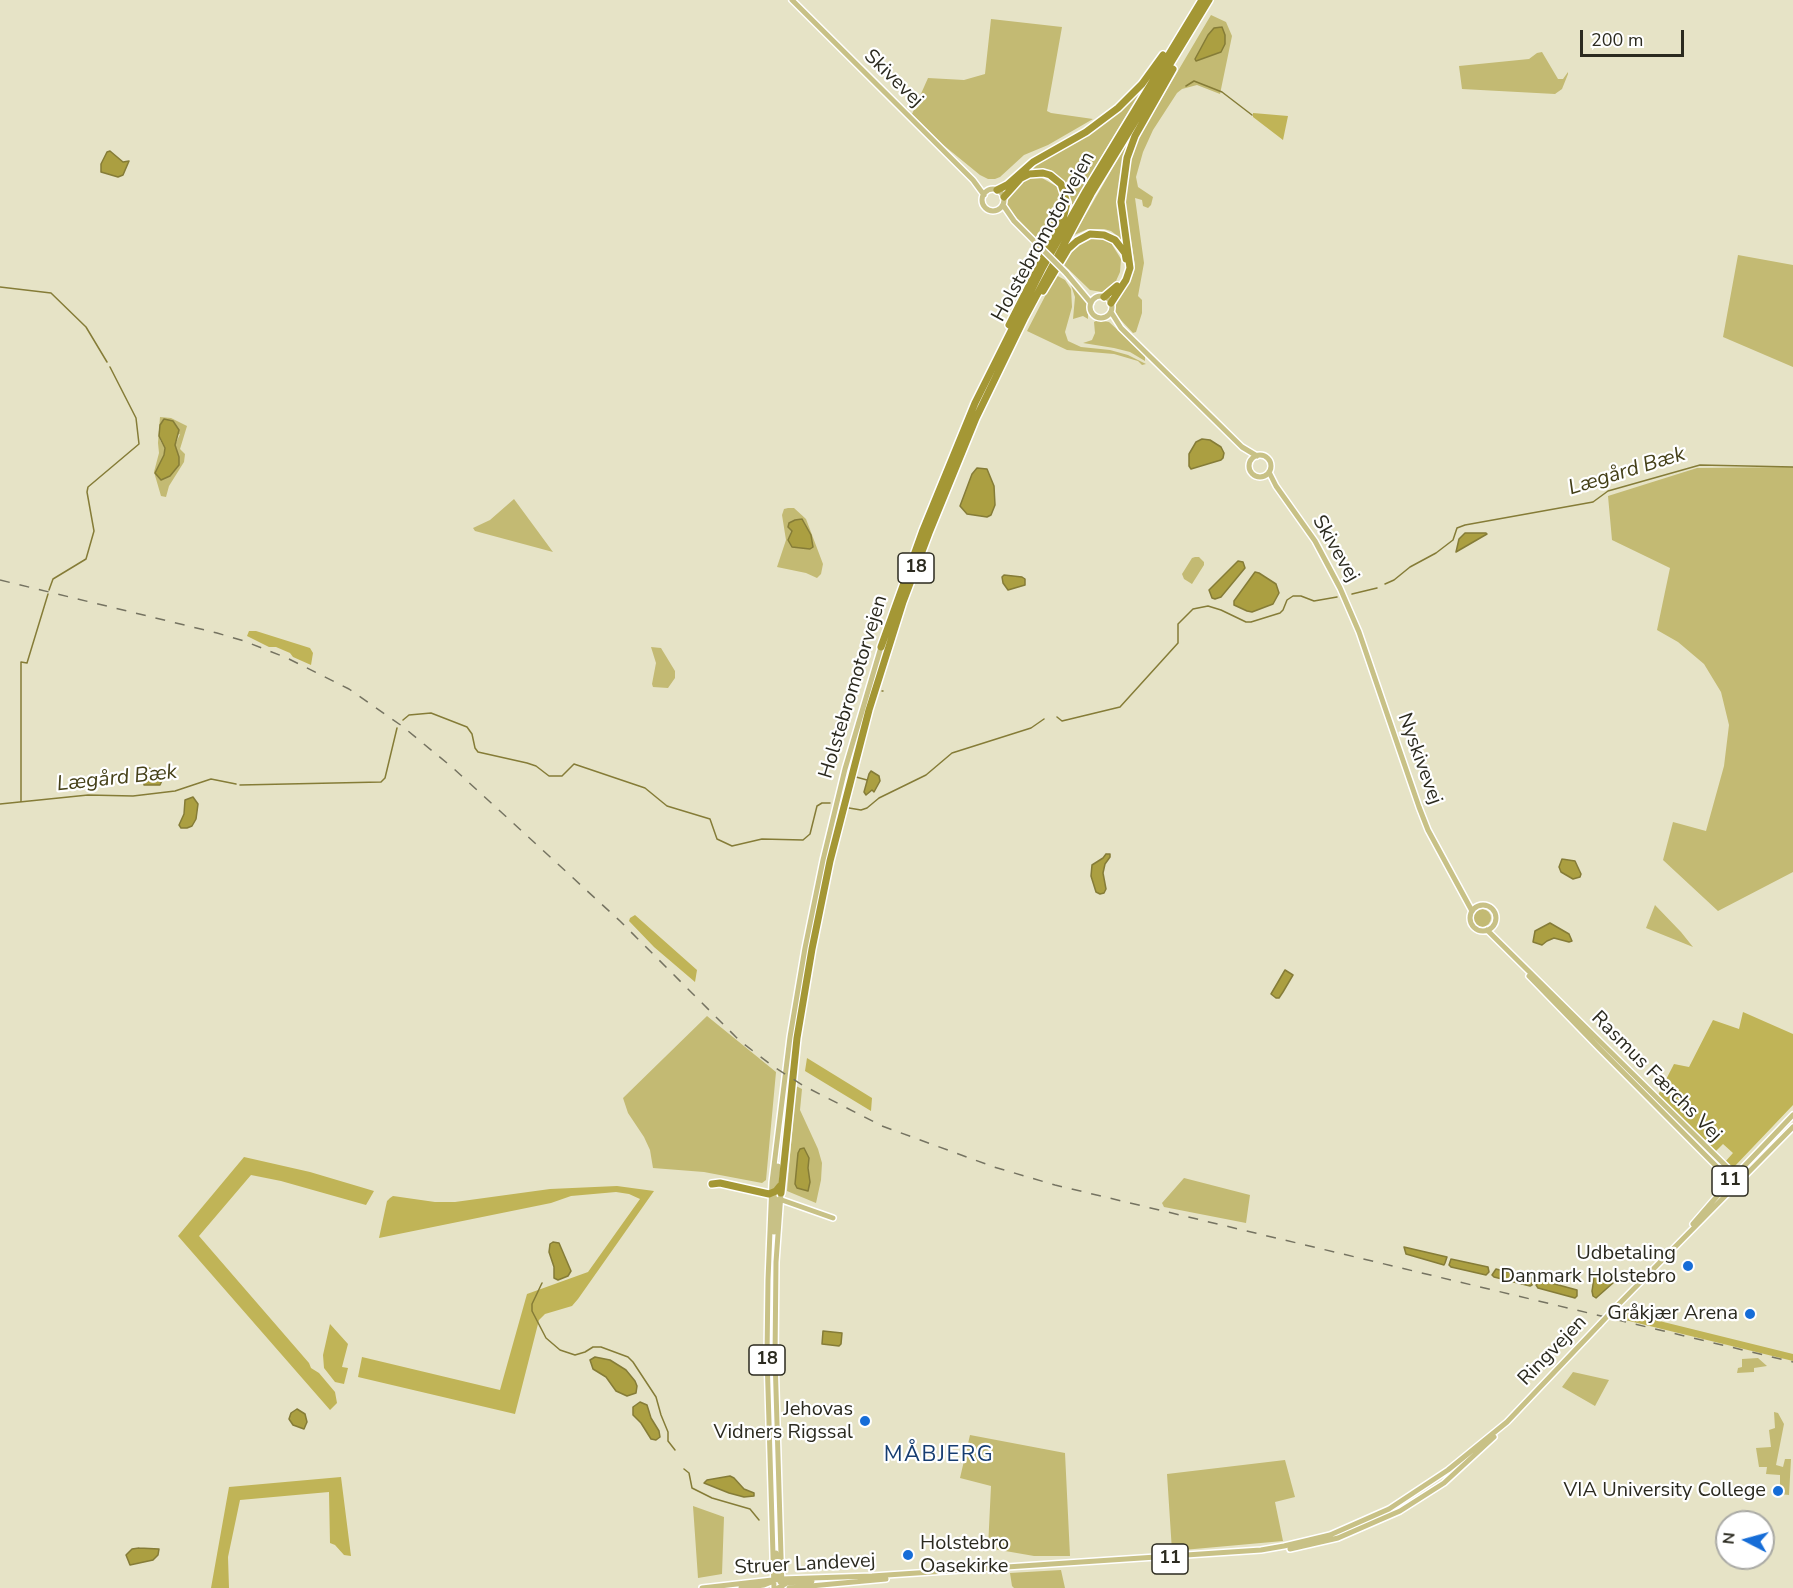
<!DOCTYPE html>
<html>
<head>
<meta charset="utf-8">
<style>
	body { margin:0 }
	#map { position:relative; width:1793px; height:1588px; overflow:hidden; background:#e6e3c6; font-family:"Nunito Sans",sans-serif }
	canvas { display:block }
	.north { position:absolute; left:1715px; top:1510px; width:60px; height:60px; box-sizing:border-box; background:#fff; border:2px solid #aaaaa5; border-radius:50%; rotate:276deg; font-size:16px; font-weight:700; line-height:24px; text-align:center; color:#2b2a1f }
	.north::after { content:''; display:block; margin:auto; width:21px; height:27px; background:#166dd7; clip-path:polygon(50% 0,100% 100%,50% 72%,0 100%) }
	.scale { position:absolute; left:1580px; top:30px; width:104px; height:27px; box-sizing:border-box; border:3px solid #2b2a1f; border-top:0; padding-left:8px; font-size:18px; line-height:21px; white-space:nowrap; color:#2b2a1f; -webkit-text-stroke:4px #fff; paint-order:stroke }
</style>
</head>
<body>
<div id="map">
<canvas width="1793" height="1588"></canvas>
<div class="north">N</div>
<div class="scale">200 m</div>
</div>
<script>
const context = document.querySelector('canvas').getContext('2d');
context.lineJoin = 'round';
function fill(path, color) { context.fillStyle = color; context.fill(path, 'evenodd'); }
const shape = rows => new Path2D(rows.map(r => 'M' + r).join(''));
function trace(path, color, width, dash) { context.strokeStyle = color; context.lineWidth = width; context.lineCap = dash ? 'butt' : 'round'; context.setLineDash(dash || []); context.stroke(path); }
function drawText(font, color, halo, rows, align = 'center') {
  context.font = font + ' "Nunito Sans",sans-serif'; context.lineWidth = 4.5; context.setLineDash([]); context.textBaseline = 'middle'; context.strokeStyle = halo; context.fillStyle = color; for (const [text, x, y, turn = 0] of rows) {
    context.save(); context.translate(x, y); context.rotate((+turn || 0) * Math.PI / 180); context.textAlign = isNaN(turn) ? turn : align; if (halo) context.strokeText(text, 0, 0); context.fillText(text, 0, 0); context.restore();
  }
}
fill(shape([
	[1211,15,1226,22,1232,36,1220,94,1197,85,1182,89,1177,93,1153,130,1143,152,1136,177,1138,187,1153,197,1151,205,1148,208,1143,206,1142,200,1135,198,1144,263,1138,296,1142,300,1142,313,1136,332,1133,333,1117,316,1115,310,1118,296,1129,283,1135,265,1125,205,1126,183,1133,153,1139,137],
	[991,19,1062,27,1047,111,1051,113,1093,119,1048,145,1024,155,1000,177,995,179,988,179,980,175,942,144,912,114,928,78,964,80,985,74],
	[1542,52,1558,79,1563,79,1568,72,1568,74,1562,89,1555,94,1462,89,1459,66,1529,59,1537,53],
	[1143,87,1073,204,1070,204,1068,188,1063,180,1053,173,1042,170,1024,172],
	[1130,138,1121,172,1118,193,1120,231,1126,249,1119,237,1111,231,1104,229,1088,229,1074,235],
	[1031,178,1042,178,1056,186,1063,199,1062,209,1044,246,1009,210,1006,204,1007,196,1012,189,1026,179],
	[1093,238,1103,239,1111,243,1121,259,1120,272,1116,281,1102,292,1090,290,1063,264,1076,247,1085,241],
	[1738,255,1793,265,1793,367,1723,337],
	[1056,275,1065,280,1071,289,1072,307,1065,332,1068,341,1081,347,1110,350,1128,355,1146,364,1142,365,1138,361,1114,354,1067,350,1027,331],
	[1069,279,1088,302,1088,319,1083,316,1073,319,1075,297],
	[1098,320,1109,322,1120,332,1145,355,1145,361,1130,352,1114,348,1083,343,1092,340,1095,333,1094,322],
	[160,417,171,418,187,426,180,449,185,454,184,462,169,486,166,497,161,496,154,472,159,453,158,443],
	[180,434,175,445,179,457,155,473,164,455,165,448,160,440],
	[1793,467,1793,872,1718,911,1663,860,1673,822,1706,831,1724,766,1729,725,1721,692,1704,664,1678,642,1657,630,1670,568,1612,540,1608,496,1697,468],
	[514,499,553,552,475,531,473,528,490,520],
	[788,508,794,508,806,519,823,564,821,574,817,578,806,573,777,567,786,540,782,515,784,509],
	[802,519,811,535,813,545,810,549,792,547,788,540,795,520],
	[1195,557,1199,557,1204,562,1204,565,1192,584,1184,579,1182,574,1192,558],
	[651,647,661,648,675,671,675,678,668,688,653,687,652,684,656,663],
	[1655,905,1681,932,1693,947,1646,928],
	'1473 918a9 9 0 1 1 18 0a9 9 0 1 1-18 0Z',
	[707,1016,776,1072,766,1180,762,1183,704,1172,653,1168,650,1150,644,1137,628,1113,623,1098],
	[796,1086,802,1089,800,1110,818,1149,822,1163,821,1180,816,1203,787,1191],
	[1184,1178,1250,1195,1246,1223,1164,1207,1162,1203],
	[1758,1358,1767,1366,1754,1368,1754,1372,1737,1373,1738,1368,1742,1367,1742,1359],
	[1573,1372,1609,1380,1595,1406,1562,1387],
	[1774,1412,1778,1413,1784,1424,1776,1465,1783,1467,1785,1459,1791,1459,1789,1495,1780,1494,1780,1475,1766,1474,1767,1467,1759,1467,1756,1448,1771,1447,1769,1430,1775,1428],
	[970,1435,1065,1453,1070,1556,1034,1556,988,1548,991,1486,960,1478],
	[1285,1460,1295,1497,1275,1502,1283,1541,1172,1551,1167,1474],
	[693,1506,724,1517,722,1574,698,1578],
	[1061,1570,1065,1588,1014,1588,1012,1586,1010,1573]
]), '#c3ba73');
fill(shape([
	[1253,113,1288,116,1283,140,1253,117],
	[249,631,256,631,310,648,313,653,311,665,293,657,290,653,276,647,269,647,247,636],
	[635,915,697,970,695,982,654,947,629,921,630,918],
	[1743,1012,1793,1034,1793,1105,1734,1167,1725,1162,1733,1153,1723,1144,1715,1152,1657,1097,1674,1064,1689,1067,1713,1020,1739,1029],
	[807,1058,872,1098,871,1111,805,1071],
	[244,1157,310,1172,374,1191,366,1205,281,1181,251,1175,199,1236,309,1363,311,1368,319,1373,335,1392,337,1403,330,1410,178,1236],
	[617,1186,654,1191,578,1299,572,1306,545,1314,539,1320,515,1414,358,1377,362,1357,500,1390,527,1294,588,1272,640,1199,629,1194,616,1192,571,1196,551,1203,379,1238,387,1201,390,1198,393,1196,435,1202,455,1202,550,1189],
	[1623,1312,1793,1354,1793,1361,1621,1319],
	[330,1324,348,1344,342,1367,348,1368,344,1384,335,1382,324,1368,323,1355],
	[341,1477,351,1556,344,1555,335,1545,330,1543,329,1492,240,1500,228,1557,229,1588,211,1588,229,1487]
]), '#c0b457');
const water = shape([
	[1222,27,1225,35,1225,44,1221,52,1196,61,1195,59,1208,35,1214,28,1222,27],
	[110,151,123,162,129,161,123,175,118,177,101,172,101,164,107,152,110,151],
	[164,419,173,421,179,430,175,445,179,457,179,465,170,476,161,480,155,473,164,455,165,448,159,436,160,425,164,419],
	[1202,439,1210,440,1221,447,1224,453,1223,458,1221,460,1191,469,1189,466,1189,454,1196,442,1202,439],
	[977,468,987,469,994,486,995,505,991,515,987,517,967,514,960,506,972,474,977,468],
	[802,519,811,535,813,547,810,549,792,547,788,540,792,531,788,527,789,523,795,520,802,519],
	[1465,533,1486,533,1487,534,1456,552,1459,539,1465,533],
	[1238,561,1243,562,1245,568,1221,597,1215,599,1212,598,1209,590,1238,561],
	[1255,572,1259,573,1276,584,1279,593,1273,604,1252,612,1247,611,1234,605,1234,601,1255,572],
	[1004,575,1022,577,1025,579,1025,585,1008,590,1003,583,1002,577,1004,575],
	[146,767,165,774,160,785,144,785,144,768,146,767],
	[871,771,879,776,880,781,874,792,872,790,866,795,864,792,869,774,871,771],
	[193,797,198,804,196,819,192,826,187,828,181,828,179,825,184,814,185,800,193,797],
	[1106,854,1110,854,1110,857,1105,864,1103,873,1106,889,1104,893,1100,894,1096,892,1091,876,1092,865,1103,858,1106,854],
	[1562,859,1575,861,1581,874,1580,877,1573,879,1561,872,1559,867,1562,859],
	[1550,923,1569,934,1572,941,1569,942,1554,938,1547,941,1542,945,1533,942,1535,931,1550,923],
	[1285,970,1293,975,1283,992,1279,998,1276,998,1271,994,1285,970],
	[804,1148,809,1158,808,1168,810,1182,808,1191,797,1188,795,1184,798,1153,800,1149,804,1148],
	[553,1242,559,1243,571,1271,568,1276,558,1280,554,1278,554,1267,549,1252,550,1244,553,1242],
	[1404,1247,1447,1257,1445,1263,1444,1265,1406,1254,1404,1247],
	[1451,1259,1488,1267,1489,1272,1486,1275,1451,1267,1449,1265,1451,1259],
	[1496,1269,1532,1278,1532,1285,1530,1286,1494,1277,1492,1275,1496,1269],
	[1594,1272,1598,1279,1613,1283,1596,1298,1593,1296,1592,1291,1594,1278,1592,1273,1594,1272],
	[1540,1280,1577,1290,1577,1296,1575,1298,1538,1288,1536,1285,1540,1280],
	[823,1331,842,1333,841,1344,839,1346,822,1344,823,1331],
	[595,1357,610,1360,626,1370,635,1381,637,1386,636,1393,627,1396,616,1391,606,1377,593,1369,590,1360,595,1357],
	[640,1402,647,1405,651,1418,659,1431,660,1437,656,1440,651,1439,641,1423,633,1415,633,1407,640,1402],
	[297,1409,305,1414,307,1422,304,1429,293,1425,289,1419,291,1413,297,1409],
	[730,1476,734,1478,744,1489,754,1493,754,1496,744,1497,729,1493,704,1483,707,1480,730,1476],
	[139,1548,159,1549,158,1555,153,1560,130,1565,126,1555,132,1549,139,1548]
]);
fill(water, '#ab9f41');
trace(water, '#857c37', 1.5);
trace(shape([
	[1186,86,1194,81,1222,92,1252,115],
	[0,287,51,293,86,327,107,362],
	[1385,584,1394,580,1410,567,1436,553,1453,540,1457,528,1465,525,1593,502,1608,491,1700,465,1793,467],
	[49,590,53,579,86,559,94,531,87,492,88,487,139,444,136,418,110,367],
	[1352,594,1377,588],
	[882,691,883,691],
	[1057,717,1062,721,1120,707,1178,643,1178,624,1193,609,1208,606,1221,610,1246,622,1251,622,1280,613,1283,610,1287,600,1293,596,1301,596,1314,601,1337,597],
	[403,720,409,715,431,713,467,727,472,734,475,748,478,752,527,763,536,766,549,776,562,776,574,764,645,788,667,806,710,819,717,839,732,846,762,839,803,840,810,834,817,806,822,803,830,803],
	[856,777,867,780],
	[240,785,381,782,385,778,397,728],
	[21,802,21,662,27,663,48,594],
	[0,804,88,795,133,796,175,791,211,779,236,784],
	[849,808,861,810,867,808,879,798,926,775,952,753,1031,728,1044,719],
	[542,1283,532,1304,532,1311,546,1338,560,1350,575,1355,585,1352,593,1347,601,1347,628,1357,633,1362,656,1397,661,1415,668,1432,668,1441,675,1450],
	[684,1469,689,1473,692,1488,712,1498,750,1509,759,1520]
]), '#857c37', 1.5);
const major = shape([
	[792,0,973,180,984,195],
	'982 200a11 11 0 1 1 22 0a11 11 0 1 1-22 0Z',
	[1003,205,1014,221,1037,244],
	[1066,273,1091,303],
	'1090 307a11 11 0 1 1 22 0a11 11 0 1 1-22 0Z',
	[1111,312,1121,328,1242,447,1257,456],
	'1249 466a11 11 0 1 1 22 0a11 11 0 1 1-22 0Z',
	[1269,472,1276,486,1315,541,1340,588,1359,632,1419,807,1428,830,1472,911],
	'1470 918a13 13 0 1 1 26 0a13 13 0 1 1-26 0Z',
	[1487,930,1731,1171,1732,1179],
	[1529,976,1599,1048,1726,1176,1732,1179],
	[776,1192,778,1166],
	[781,1193,776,1262,775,1357,782,1588],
	[774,1196,776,1202,774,1232],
	[779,1199,833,1218],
	[1693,1224,1732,1179,1793,1115],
	[1614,1309,1793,1127],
	[1290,1549,1338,1538,1400,1511,1444,1483,1494,1437],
	[776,1553,778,1576,780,1582],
	[702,1588,781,1579,872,1576,1261,1550,1284,1546,1330,1535,1389,1509,1448,1470,1507,1422,1600,1324],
	[741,1588,764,1585,774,1581],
	[774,1588,767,1356,768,1280,772,1182,790,1037,805,948,823,860,845,769,881,647],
	[778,1588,787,1583,812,1581],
	[789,1588,886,1579]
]);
const highway = shape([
	[997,190,1007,185,1033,162,1086,132,1118,108,1142,84,1163,55],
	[1004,197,1021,178,1029,174,1043,173,1050,175,1061,184,1067,203,1063,219,1009,325],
	[1043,291,1068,249,1077,241,1090,234,1104,235,1115,240,1125,253,1126,259],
	[1104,297,1117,286],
	[1111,303,1126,280,1130,268,1121,202,1127,158,1135,136,1173,69],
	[881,647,923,530,975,403,1043,267,1086,191,1202,0],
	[712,1184,720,1183,769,1194,776,1191,780,1186],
	[781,1193,797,1038,812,949,830,861,869,710,903,602,929,533,976,418,1025,317,1091,194,1209,0]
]);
trace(major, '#fff', 8);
trace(highway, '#fff', 10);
trace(major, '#c8c186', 5);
trace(highway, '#a49735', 7);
trace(shape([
	[0,580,217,633,244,641,287,658,349,689,402,726,453,768,620,921,740,1041,774,1067,804,1086,882,1126,994,1167,1055,1185,1793,1362]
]), '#757361', 1.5, [10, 10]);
const majorBridge = shape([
	[1037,244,1066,273],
	[1600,1324,1614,1309]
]);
trace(majorBridge, '#fff', 8, []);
trace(majorBridge, '#c8c186', 5);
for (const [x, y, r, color] of [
	[1688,1266,6,"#166dd7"],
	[1750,1314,6,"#166dd7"],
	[865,1421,6,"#166dd7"],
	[1778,1491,6,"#166dd7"],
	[908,1555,6,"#166dd7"]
]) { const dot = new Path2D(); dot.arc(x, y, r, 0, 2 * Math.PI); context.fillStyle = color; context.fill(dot); trace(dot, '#fff', 2); }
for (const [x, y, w] of [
	[916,568,36],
	[1730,1181,36],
	[767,1360,36],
	[1170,1559,36]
]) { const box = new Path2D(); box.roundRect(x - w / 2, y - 15, w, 30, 4.5); context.fillStyle = '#fff'; context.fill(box); trace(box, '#2b2a1f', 1.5); }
drawText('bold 18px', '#2b2a1f', null, [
	["18",916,568],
	["11",1730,1181],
	["18",767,1360],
	["11",1170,1559]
]);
drawText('20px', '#2b2a1f', '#fff', [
	["Skivevej",893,79,44],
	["Holstebromotorvejen",1044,237,-61],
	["Skivevej",1335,549,60],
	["Holstebromotorvejen",854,687,-73],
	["Nyskivevej",1419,759,70],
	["Rasmus Færchs Vej",1656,1077,45],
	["Ringvejen",1553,1351,-46],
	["Struer Landevej",805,1565,-3]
]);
drawText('20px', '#2b2a1f', '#fff', [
	["Udbetaling",1676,1254],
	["Danmark Holstebro",1676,1277],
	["Gråkjær Arena",1738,1314],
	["Jehovas",853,1410],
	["Vidners Rigssal",853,1433],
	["VIA University College",1766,1491],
	["Holstebro",920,1544,"left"],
	["Oasekirke",920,1567,"left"]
], 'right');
drawText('italic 21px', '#454018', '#fff', [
	["Lægård Bæk",1627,472,-17],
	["Lægård Bæk",117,779,-6]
]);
context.letterSpacing = '1.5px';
drawText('22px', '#163d71', '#fff', [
	["MÅBJERG",939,1456]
]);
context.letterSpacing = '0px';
</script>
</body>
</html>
